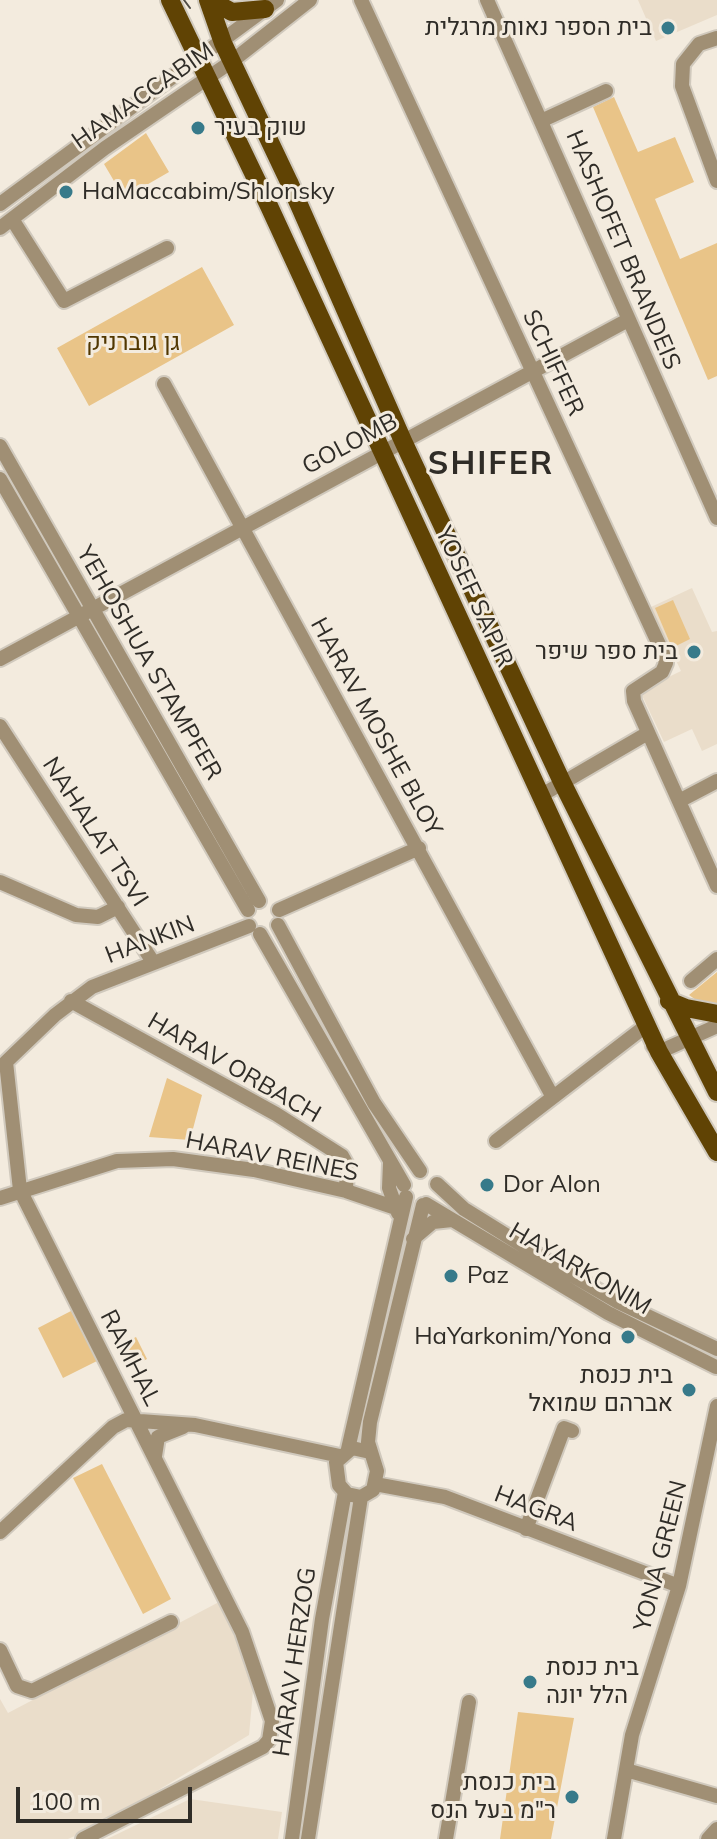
<!DOCTYPE html>
<html>
<head>
<meta charset="utf-8">
<style>
	body { margin:0 }
	#map { position:relative; width:717px; height:1839px; overflow:hidden; background:#f3ebde; font-family:Mulish,sans-serif }
	canvas { display:block }
	.scale { position:absolute; left:16px; top:1787px; width:176px; height:36px; box-sizing:border-box; border:4px solid #2f2c27; border-top:0; padding-left:10px; font-size:24px; line-height:28px; white-space:nowrap; color:#2f2c27; -webkit-text-stroke:6px #f3ebde; paint-order:stroke }
</style>
</head>
<body>
<div id="map">
<canvas width="717" height="1839"></canvas>
<div class="scale">100 m</div>
</div>
<script>
const context = document.querySelector('canvas').getContext('2d');
context.lineJoin = 'round';
function fill(path, color) { context.fillStyle = color; context.fill(path, 'evenodd'); }
const shape = rows => new Path2D(rows.map(r => 'M' + r).join(''));
function trace(path, color, width, dash) { context.strokeStyle = color; context.lineWidth = width; context.lineCap = dash ? 'butt' : 'round'; context.setLineDash(dash || []); context.stroke(path); }
function drawText(font, color, halo, rows, align = 'center') {
  context.font = font + ' Mulish,Heebo,sans-serif'; context.lineWidth = 6; context.setLineDash([]); context.textBaseline = 'middle'; context.strokeStyle = halo; context.fillStyle = color; for (const [text, x, y, turn = 0] of rows) {
    context.save(); context.translate(x, y); context.rotate((+turn || 0) * Math.PI / 180); context.textAlign = isNaN(turn) ? turn : align; if (halo) context.strokeText(text, 0, 0); context.fillText(text, 0, 0); context.restore();
  }
}
fill(shape([
	[638,0,717,0,717,15,656,41],
	[692,588,712,632,717,631,717,744,702,751,692,729,664,742,640,691,681,671,651,607],
	[219,1602,254,1680,249,1735,106,1822,68,1839,0,1839,0,1699,8,1713],
	[190,1799,282,1812,278,1839,107,1839]
]), '#eaddca');
fill(shape([
	[614,97,638,152,675,137,694,182,655,199,680,259,717,243,717,376,708,380,593,107],
	[146,133,169,172,124,198,104,164],
	[202,267,234,325,89,406,57,348],
	[673,600,690,639,672,648,655,608],
	[717,972,717,1007,703,1005,689,995],
	[167,1078,202,1095,190,1140,149,1137],
	[71,1311,97,1361,63,1378,38,1328],
	[136,1337,147,1359,127,1369,116,1347],
	[102,1464,171,1599,143,1614,73,1478],
	[518,1712,574,1718,551,1839,500,1839]
]), '#e9c488');
const minor = shape([
	[361,0,662,651,666,663,662,672,633,691,634,701,717,886],
	[487,0,717,518],
	[717,38,699,44,683,64,682,86,717,181],
	[543,120,606,91],
	[0,204,277,0],
	[12,219,64,301,167,248],
	[0,228,105,148,231,62,310,0],
	[164,384,550,1092],
	[0,446,259,901],
	[0,479,248,910],
	[0,659,628,320],
	[0,726,153,962],
	[540,796,648,733],
	[679,801,717,781],
	[0,882,76,915,98,917,118,907],
	[279,910,419,848],
	[278,925,374,1103,420,1171],
	[260,934,404,1185],
	[691,981,717,959],
	[71,1001,276,1114,342,1156,347,1165,346,1191],
	[653,1046,659,1052,717,1026],
	[496,1141,647,1025],
	[390,1163,389,1188,398,1213],
	[437,1184,464,1209,546,1260,618,1302,717,1349],
	[0,1198,117,1161,173,1159,254,1170,346,1191,396,1208],
	[426,1204,608,1313,716,1367],
	[413,1239,433,1222,452,1220],
	[348,1449,406,1197],
	[370,1452,352,1448,336,1462,339,1485,347,1494,361,1497,373,1490,377,1471,368,1442,370,1422,423,1205],
	[155,1456,158,1437,183,1427],
	[375,1484,445,1497,679,1586],
	[526,1529,564,1428,572,1431],
	[0,1532,113,1427,126,1420,195,1425,340,1456],
	[0,1650,17,1686,32,1691,171,1622],
	[626,1770,717,1796],
	[83,1839,263,1747,269,1740,272,1721,242,1632,20,1190,6,1062,55,1015,92,987,249,926],
	[292,1839,322,1619,345,1492],
	[308,1839,361,1497],
	[446,1839,469,1702],
	[614,1839,632,1735,679,1586,717,1406],
	[708,1839,717,1829]
]);
const major = shape([
	[170,0,269,206,659,1052,717,1152],
	[208,0,223,43,289,182,403,441,562,782,717,1092],
	[210,0,232,12,265,9],
	[669,1001,686,1008,717,1014]
]);
trace(minor, '#d0c9bd', 18);
trace(major, '#d0c9bd', 22);
trace(minor, '#a08f74', 14);
trace(major, '#604304', 18);
trace(shape([
	[184,0,190,8]
]), '#514d47', 2);
for (const [x, y, r, color] of [
	[668,28,8,"#377a8a"],
	[198,128,8,"#377a8a"],
	[66,192,8,"#377a8a"],
	[694,652,8,"#377a8a"],
	[487,1185,8,"#377a8a"],
	[451,1276,8,"#377a8a"],
	[628,1337,8,"#377a8a"],
	[689,1390,8,"#377a8a"],
	[530,1682,8,"#377a8a"],
	[572,1797,8,"#377a8a"]
]) { const dot = new Path2D(); dot.arc(x, y, r, 0, 2 * Math.PI); context.fillStyle = color; context.fill(dot); trace(dot, '#f3ebde', 3); }
drawText('24px', '#2f2c27', '#f3ebde', [
	["בית הספר נאות מרגלית",652,28],
	["שוק בעיר",214,128,"left"],
	["HaMaccabim/Shlonsky",82,192,"left"],
	["בית ספר שיפר",678,652],
	["Dor Alon",503,1185,"left"],
	["Paz",467,1276,"left"],
	["HaYarkonim/Yona",612,1337],
	["בית כנסת",673,1376],
	["אברהם שמואל",673,1404],
	["בית כנסת",546,1668,"left"],
	["הלל יונה",546,1696,"left"],
	["בית כנסת",556,1783],
	["ר\"מ בעל הנס",556,1811]
], 'right');
drawText('24px', '#2f2c27', '#f3ebde', [
	["HAMACCABIM",143,96,-35],
	["HASHOFET BRANDEIS",623,250,67],
	["SCHIFFER",553,363,65],
	["GOLOMB",350,444,-28],
	["YOSEF SAPIR",474,597,65],
	["YEHOSHUA STAMPFER",149,663,60],
	["HARAV MOSHE BLOY",376,727,61],
	["NAHALAT TSVI",95,832,57],
	["HANKIN",150,940,-21],
	["HARAV ORBACH",234,1068,30],
	["HARAV REINES",272,1157,11],
	["HAYARKONIM",580,1269,30],
	["RAMHAL",130,1358,63],
	["HAGRA",536,1509,21],
	["YONA GREEN",661,1556,-76],
	["HARAV HERZOG",295,1662,-82]
]);
drawText('24px', '#513700', '#f3ebde', [
	["גן גוברניק",133,343]
]);
context.letterSpacing = '2px';
drawText('bold 32px', '#2f2c27', '#f3ebde', [
	["SHIFER",491,464]
]);
context.letterSpacing = '0px';
</script>
</body>
</html>
